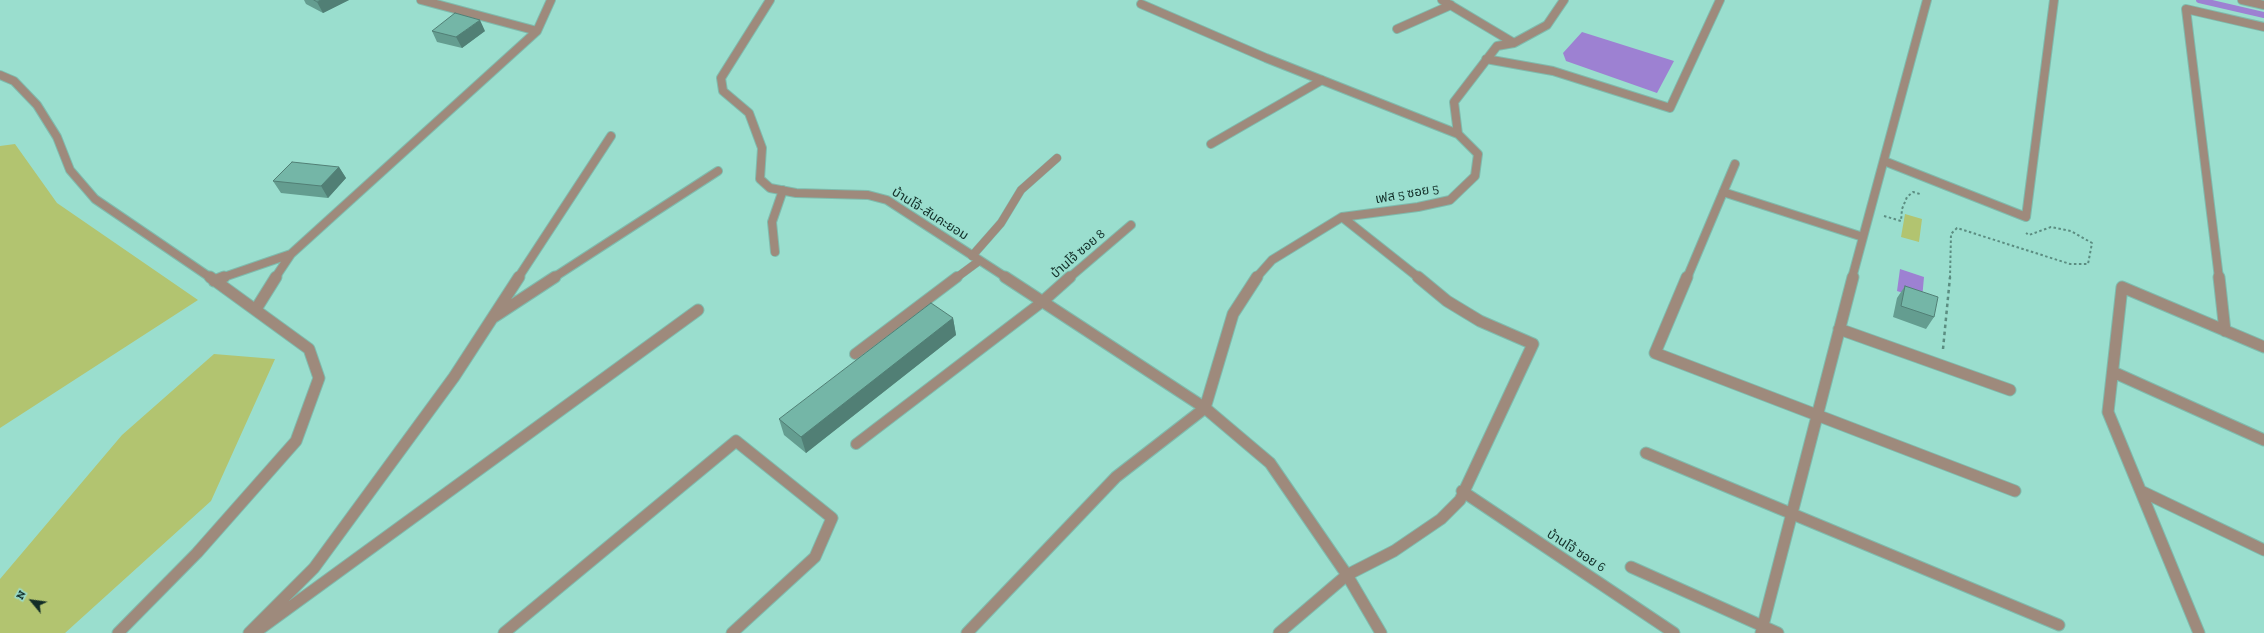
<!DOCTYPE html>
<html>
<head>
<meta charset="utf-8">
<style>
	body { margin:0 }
	#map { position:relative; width:2264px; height:633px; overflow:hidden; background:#9adece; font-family:"Zilla Slab",serif }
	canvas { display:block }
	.north { position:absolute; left:12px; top:581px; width:40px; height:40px; -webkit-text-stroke:3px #9adece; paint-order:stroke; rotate:299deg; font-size:11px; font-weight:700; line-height:16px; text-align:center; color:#112d27 }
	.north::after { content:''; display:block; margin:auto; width:14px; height:18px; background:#112d27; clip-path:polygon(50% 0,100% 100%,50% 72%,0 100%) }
</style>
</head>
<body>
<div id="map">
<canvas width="2264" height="633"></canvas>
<div class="north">N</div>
</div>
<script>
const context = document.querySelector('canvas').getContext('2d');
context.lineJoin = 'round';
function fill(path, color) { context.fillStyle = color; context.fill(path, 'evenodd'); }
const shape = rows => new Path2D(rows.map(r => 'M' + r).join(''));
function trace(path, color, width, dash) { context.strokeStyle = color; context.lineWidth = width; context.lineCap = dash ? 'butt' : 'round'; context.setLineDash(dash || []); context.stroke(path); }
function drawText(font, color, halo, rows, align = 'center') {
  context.font = font + ' "Zilla Slab","Noto Sans Thai",serif'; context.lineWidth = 3; context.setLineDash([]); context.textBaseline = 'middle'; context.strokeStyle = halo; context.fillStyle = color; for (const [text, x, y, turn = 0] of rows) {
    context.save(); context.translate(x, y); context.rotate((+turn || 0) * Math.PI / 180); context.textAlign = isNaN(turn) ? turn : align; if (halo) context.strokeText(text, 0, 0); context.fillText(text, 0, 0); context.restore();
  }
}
fill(shape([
	[15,144,57,203,198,300,0,428,0,146],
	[1905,214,1922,219,1919,242,1901,237],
	[214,354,275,359,211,501,65,633,0,633,0,579,122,435]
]), '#b2c470');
fill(shape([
	[1582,32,1674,61,1657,93,1566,61,1563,53],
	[1900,269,1924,277,1922,299,1897,291]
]), '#9d81d2');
trace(shape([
	[2199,0,2264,15]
]), '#9d81d2', 6);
const laneFar1 = shape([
	[972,256,1001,223,1021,190,1057,158],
	[956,278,979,261]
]);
const lane = shape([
	[855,354,957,277],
	[856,444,1042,302]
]);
const streetFar1 = shape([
	[421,0,537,31],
	[770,0,721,78,723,91,749,113,762,148,760,179,770,188,796,193,868,195,887,200,1007,278],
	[1442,0,1514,43],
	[2242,0,2264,5],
	[1141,4,1266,58,1458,134],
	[1397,29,1451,5],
	[1486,59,1553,71,1670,108,1720,0],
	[0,75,14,81,37,105,57,137,70,170,95,199,211,278],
	[1211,144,1322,80],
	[1884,161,2026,217,2054,0],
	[1723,192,1863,237],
	[1342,217,1419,278],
	[775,252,772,222,783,190],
	[221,278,291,254],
	[275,278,291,254,537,31,551,0],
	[518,278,611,136],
	[553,278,718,171],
	[1069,278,1131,225],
	[1256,278,1272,260,1342,217,1418,207,1450,200,1475,176,1478,154,1458,134,1454,102,1497,46,1514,43,1547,25,1564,0],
	[1687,278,1735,164],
	[1852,278,1927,0],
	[2219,278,2186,9,2264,27]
]);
const street = shape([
	[1005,277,1205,408,1270,463,1347,575,1381,633],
	[1687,277,1655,353,2015,491],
	[2219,277,2225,331],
	[214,281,224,277],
	[1042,302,1070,277],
	[256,309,276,277],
	[494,317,555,277],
	[1839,329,2010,390],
	[2113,372,2264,440],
	[1205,408,1233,314,1257,277],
	[1646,453,2059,625],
	[1462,491,1674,633],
	[2141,491,2264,550],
	[1631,567,1778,633],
	[260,629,698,310],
	[118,633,197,553,296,441,319,378,309,349,210,277],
	[249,633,314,568,454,377,519,277],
	[504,633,736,441,832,518,815,557,732,633],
	[967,633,1116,477,1205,408],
	[1279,633,1347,575,1394,551,1441,519,1460,500,1533,344,1480,321,1447,301,1418,277],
	[1761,633,1853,277],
	[2199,633,2108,412,2122,287,2264,347]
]);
trace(laneFar1, '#7fbbad', 9);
trace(lane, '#7fbbad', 12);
trace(streetFar1, '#7fbbad', 10);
trace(street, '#7fbbad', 13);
trace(shape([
	[1884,216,1901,221,1902,209,1907,197,1913,192,1920,194],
	[1950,278,1951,234,1957,228,2070,264,2088,264,2092,243,2071,231,2051,227,2029,235,2026,233]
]), '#5b8d81', 2, [2.5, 2.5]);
trace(shape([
	[1943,349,1950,277]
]), '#5b8d81', 2.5, [3.5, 3.5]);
trace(laneFar1, '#9e8a7c', 8);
trace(lane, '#9e8a7c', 10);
trace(streetFar1, '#9e8a7c', 8);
trace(street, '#9e8a7c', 11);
fill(shape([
	[304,0,349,0,323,13,306,4],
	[432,31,485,31,462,48,437,42],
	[339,167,346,178,328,198,281,193,273,181],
	[1905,286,1934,317,1926,329,1893,317,1897,298],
	[953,318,956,335,806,453,784,435,779,419]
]), '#649d90');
fill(shape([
	[321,0,349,0,323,13,317,2],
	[480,20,485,31,462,48,456,37],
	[339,167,346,178,328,198,321,186],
	[953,318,956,335,806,453,801,437]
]), '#517f75');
const building = shape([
	[314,0,321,0,317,2,314,0],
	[455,13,480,20,456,37,432,31,455,13],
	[292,162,339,167,321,186,273,181,292,162],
	[1905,286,1938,297,1934,317,1901,306,1905,286],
	[931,303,953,318,801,437,779,419,931,303]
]);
fill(building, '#74b6a7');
trace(building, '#517f75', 1);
drawText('13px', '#112d27', '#9adece', [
	["เฟส 5 ซอย 5",1407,194,-10],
	["บ้านโจ้-สันคะยอม",930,214,32],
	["บ้านโจ้ ซอย 8",1078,254,-41],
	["บ้านโจ้ ซอย 6",1576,551,33]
]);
</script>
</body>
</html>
